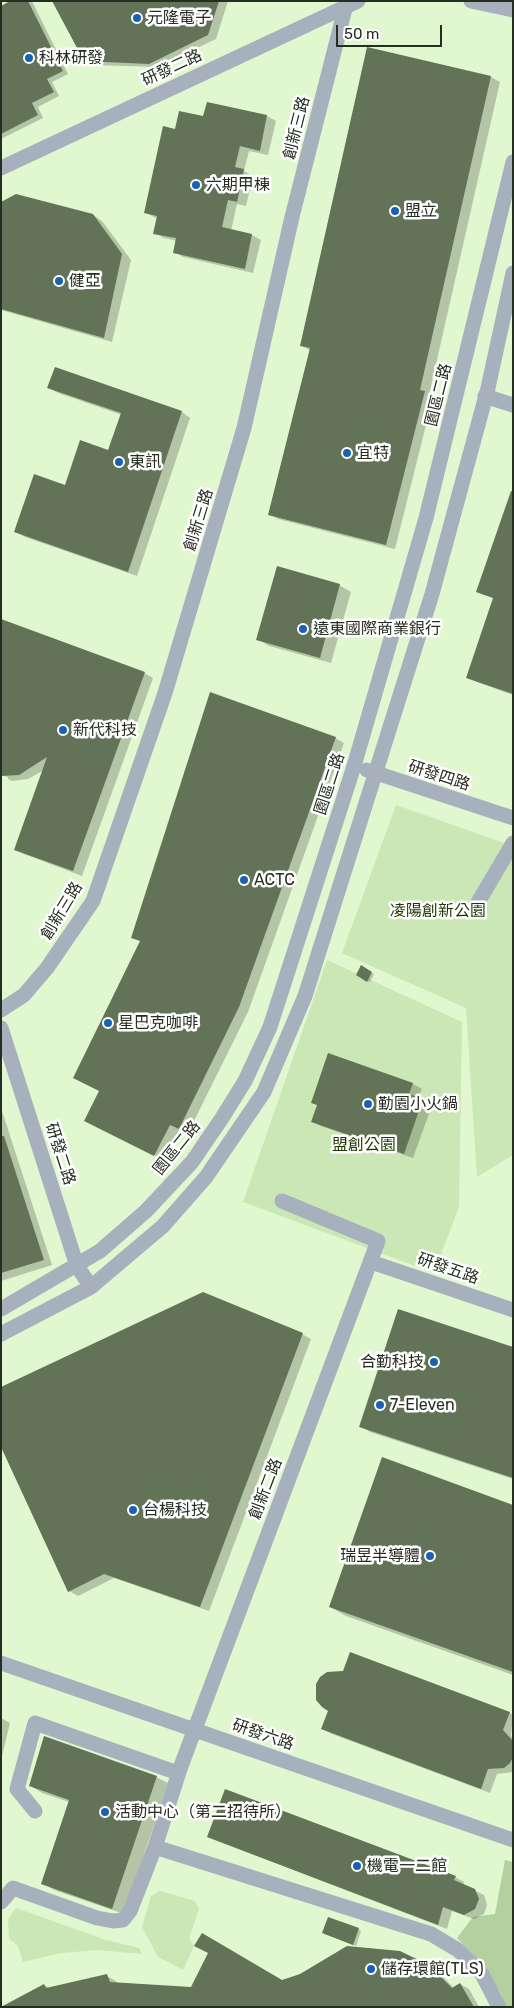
<!DOCTYPE html>
<html>
<head>
<meta charset="utf-8">
<style>
	body { margin:0 }
	#map { position:relative; width:514px; height:2008px; overflow:hidden; background:#efffe4; font-family:Rubik,sans-serif }
	canvas { display:block }
	.frame { position:absolute; inset:0; border:2px solid #262d21; pointer-events:none }
	.scale { position:absolute; left:336px; top:25px; width:106px; height:22px; box-sizing:border-box; border:2px solid #262d21; border-top:0; padding-left:6px; font-size:15px; line-height:18px; white-space:nowrap; color:#262d21; -webkit-text-stroke:4px #fff; paint-order:stroke }
</style>
</head>
<body>
<div id="map">
<canvas width="514" height="2008"></canvas>
<div class="frame"></div>
<div class="scale">50 m</div>
</div>
<script>
const context = document.querySelector('canvas').getContext('2d');
context.lineJoin = 'round';
function fill(path, color) { context.fillStyle = color; context.fill(path, 'evenodd'); }
const shape = rows => new Path2D(rows.map(r => 'M' + r).join(''));
function trace(path, color, width, dash) { context.strokeStyle = color; context.lineWidth = width; context.lineCap = dash ? 'butt' : 'round'; context.setLineDash(dash || []); context.stroke(path); }
function drawText(font, color, halo, rows, align = 'center') {
  context.font = font + ' Rubik,"Noto Sans TC",sans-serif'; context.lineWidth = 5; context.setLineDash([]); context.textBaseline = 'middle'; context.strokeStyle = halo; context.fillStyle = color; for (const [text, x, y, turn = 0] of rows) {
    context.save(); context.translate(x, y); context.rotate((+turn || 0) * Math.PI / 180); context.textAlign = isNaN(turn) ? turn : align; if (halo) context.strokeText(text, 0, 0); context.fillText(text, 0, 0); context.restore();
  }
}
fill(shape([
	[1,1,513,1,513,2007,1,2007]
]), '#e0f7d0');
fill(shape([
	[396,805,513,846,513,1155,477,1177,466,1008,342,953],
	[327,960,462,1022,459,1207,434,1273,243,1202],
	[160,1891,195,1901,199,1909,189,1938,194,1946,183,1970,158,1957,142,1927,151,1896],
	[16,1908,106,1940,139,1948,142,1954,98,1950,61,1953,23,1962,18,1946,9,1938,8,1919]
]), '#cae7b5');
fill(shape([
	[505,1860,513,1862,513,2007,505,2007,502,1995,478,1960,457,1938,473,1917,495,1914]
]), '#b3d09e');
fill(shape([
	[13,1,32,1,68,74,52,82,59,96,38,107,43,118,1,139,1,7],
	[54,1,228,1,216,39,158,67,93,65,85,60],
	[368,49,491,77,500,82,429,395,433,397,395,549,278,519,269,514,311,351,301,345],
	[267,116,276,121,268,155,249,151,244,171,253,176,246,206,237,204,231,231,252,235,261,240,253,273,183,257,175,252,177,241,164,238,155,233,158,219,146,213,176,130,204,117],
	[1,203,93,215,102,221,131,260,112,342,1,310],
	[55,369,182,412,190,418,137,576,25,537,16,532,109,452,122,415,58,393,49,388],
	[513,489,513,695,477,682,468,677,499,599,486,594,486,596,478,592],
	[339,585,351,592,331,663,269,646,258,639],
	[144,673,153,678,82,876,24,854,15,849,44,770,28,779,12,781,8,779,8,777,1,775],
	[335,738,344,743,248,1012,188,1133,179,1129,164,1160,95,1125],
	[361,967,374,974,370,982,357,975],
	[329,1054,413,1084,422,1089,418,1098,432,1105,413,1158,321,1126,312,1121,318,1105],
	[1,1108,52,1265,1,1281],
	[302,1334,311,1339,209,1611,114,1578,78,1596,69,1591],
	[513,1348,513,1479,370,1432,361,1426],
	[513,1506,513,1675,346,1616,330,1607],
	[509,1713,513,1715,511,1736,513,1738,513,1772,497,1774,490,1793,332,1734,323,1729],
	[1,1718,10,1723,1,1760],
	[156,1777,168,1783,124,1914,54,1890,42,1883,69,1802,42,1793,31,1786],
	[209,1836,455,1877,464,1882,463,1885,484,1895,487,1905,484,1914,474,1919,452,1911,447,1929,218,1841],
	[358,1929,361,1931,356,1946,325,1934],
	[428,1966,438,1972,454,1988,460,1984,469,1989,479,2007,1,2007,44,1985,50,1988,107,1976,116,1981,117,1984,192,1989,282,1982]
]), '#0003');
fill(shape([
	[10,1,28,1,63,71,47,79,54,92,32,103,38,115,1,134,1,6],
	[52,1,219,1,208,35,149,64,84,61],
	[367,47,491,76,420,390,425,391,386,545,268,515,310,348,300,346],
	[207,102,267,115,260,151,240,146,235,167,244,169,237,202,228,200,222,227,252,234,245,269,173,253,176,238,153,234,157,216,144,213,163,126,175,129,179,111,203,116],
	[16,194,93,214,122,254,104,338,1,309,1,202],
	[55,367,182,411,128,572,14,532,34,474,65,485,80,440,108,450,121,413,47,388],
	[511,491,513,491,513,694,466,678,493,598,476,592],
	[277,566,340,584,320,658,256,640],
	[1,619,145,672,73,871,14,850,47,757,19,775,1,776],
	[210,692,336,737,239,1007,179,1129,170,1125,154,1156,84,1121,99,1091,73,1078,140,941,131,938],
	[361,965,372,972,367,982,356,975],
	[328,1053,413,1083,409,1094,423,1099,404,1154,311,1122,317,1105,311,1103],
	[1,1136,4,1136,44,1260,1,1273],
	[203,1292,303,1333,200,1607,104,1574,68,1592,1,1447,1,1387],
	[398,1309,513,1347,513,1478,359,1427],
	[382,1457,513,1505,513,1672,329,1607],
	[350,1652,510,1712,503,1730,513,1741,513,1757,510,1763,504,1768,488,1769,481,1789,321,1729,328,1711,322,1707,316,1700,316,1684,320,1677,327,1672,343,1671],
	[44,1736,157,1776,112,1909,41,1884,69,1800,29,1786],
	[225,1789,456,1876,454,1880,475,1889,479,1899,475,1909,464,1915,443,1907,438,1925,207,1837],
	[328,1917,359,1928,353,1945,322,1933],
	[202,1933,282,1980,300,1974,347,1946,400,1951,429,1965,452,1988,460,1983,474,2007,1,2007,44,1984,46,1988,107,1974,110,1982,191,1987,208,1953,194,1946]
]), '#637357');
trace(shape([
	[471,1,513,10],
	[1,168,358,1],
	[485,396,513,405],
	[367,770,513,818],
	[477,904,513,843],
	[1,1010,24,995,47,968,93,901,165,693,244,428,292,217,347,1],
	[1,1028,77,1266,91,1287],
	[371,1262,513,1310],
	[1,1309,100,1251,146,1211,192,1162,222,1118,245,1081,270,1027,354,766,426,518,513,162],
	[1,1334,91,1287,163,1226,206,1177,264,1092,305,996,432,594,488,388,513,273],
	[1,1663,513,1840],
	[35,1811,17,1789,35,1723,178,1773],
	[155,1847,431,1934,458,1950,482,1974,499,2007],
	[1,1902,13,1888,97,1918,113,1921,123,1920,130,1911,143,1878,155,1847,181,1766,378,1241,282,1201]
]), '#a7b1be', 15);
for (const [x, y, r, color] of [
	[137,18,5,"#1962b2"],
	[29,58,5,"#1962b2"],
	[196,185,5,"#1962b2"],
	[395,211,5,"#1962b2"],
	[59,281,5,"#1962b2"],
	[347,453,5,"#1962b2"],
	[119,462,5,"#1962b2"],
	[303,629,5,"#1962b2"],
	[63,730,5,"#1962b2"],
	[244,880,5,"#1962b2"],
	[108,1023,5,"#1962b2"],
	[368,1104,5,"#1962b2"],
	[434,1362,5,"#1962b2"],
	[380,1405,5,"#1962b2"],
	[133,1510,5,"#1962b2"],
	[430,1556,5,"#1962b2"],
	[105,1812,5,"#1962b2"],
	[357,1866,5,"#1962b2"],
	[371,1969,5,"#1962b2"]
]) { const dot = new Path2D(); dot.arc(x, y, r, 0, 2 * Math.PI); context.fillStyle = color; context.fill(dot); trace(dot, '#fff', 2); }
drawText('16px', '#262d21', '#fff', [
	["元隆電子",147,18],
	["科林研發",39,58],
	["六期甲棟",206,185],
	["盟立",405,211],
	["健亞",69,281],
	["宜特",357,453],
	["東訊",129,462],
	["遠東國際商業銀行",313,629],
	["新代科技",73,730],
	["ACTC",254,880],
	["星巴克咖啡",118,1023],
	["勤園小火鍋",378,1104],
	["合勤科技",424,1362,"right"],
	["7-Eleven",390,1405],
	["台楊科技",143,1510],
	["瑞昱半導體",420,1556,"right"],
	["活動中心（第二招待所）",115,1812],
	["機電一二館",367,1866],
	["儲存環館(TLS)",381,1969]
], 'left');
drawText('16px', '#262d21', '#fff', [
	["研發二路",172,68,-25],
	["創新三路",297,128,-76],
	["園區二路",439,395,-76],
	["創新三路",199,520,-73],
	["研發四路",439,776,18],
	["園區二路",330,784,-72],
	["創新三路",62,911,-59],
	["園區二路",177,1148,-51],
	["研發二路",60,1154,72],
	["研發五路",448,1269,19],
	["創新二路",266,1489,-69],
	["研發六路",263,1735,19]
]);
drawText('16px', '#1f3802', '#fff', [
	["凌陽創新公園",438,911],
	["盟創公園",364,1145]
]);
</script>
</body>
</html>
